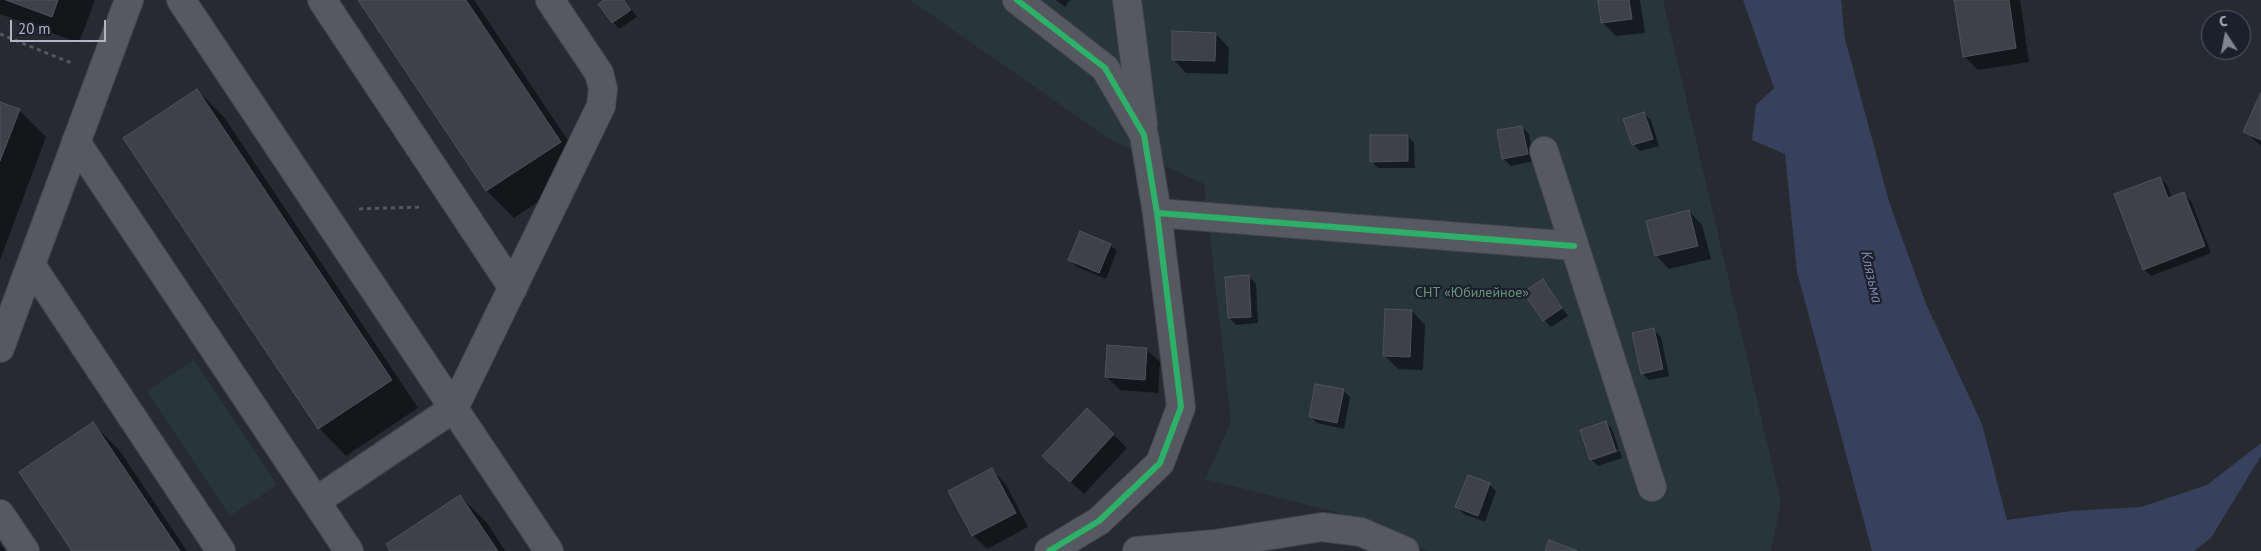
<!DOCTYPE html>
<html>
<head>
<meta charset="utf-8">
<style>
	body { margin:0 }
	#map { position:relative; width:2261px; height:551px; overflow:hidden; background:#282a32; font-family:"PT Sans",sans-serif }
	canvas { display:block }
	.north { position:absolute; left:2201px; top:10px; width:50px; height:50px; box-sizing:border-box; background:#1c202d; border:1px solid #585c69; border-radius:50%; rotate:349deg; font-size:14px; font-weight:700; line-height:20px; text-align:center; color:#b1b5c4 }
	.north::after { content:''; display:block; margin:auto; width:18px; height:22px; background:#818491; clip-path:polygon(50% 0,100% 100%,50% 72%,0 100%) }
	.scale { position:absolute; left:10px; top:20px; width:96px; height:22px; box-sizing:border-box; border:2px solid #b1b5c4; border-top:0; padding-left:6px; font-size:15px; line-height:18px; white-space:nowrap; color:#b1b5c4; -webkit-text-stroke:4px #1c202d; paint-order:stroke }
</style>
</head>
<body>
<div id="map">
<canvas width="2261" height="551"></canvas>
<div class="north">С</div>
<div class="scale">20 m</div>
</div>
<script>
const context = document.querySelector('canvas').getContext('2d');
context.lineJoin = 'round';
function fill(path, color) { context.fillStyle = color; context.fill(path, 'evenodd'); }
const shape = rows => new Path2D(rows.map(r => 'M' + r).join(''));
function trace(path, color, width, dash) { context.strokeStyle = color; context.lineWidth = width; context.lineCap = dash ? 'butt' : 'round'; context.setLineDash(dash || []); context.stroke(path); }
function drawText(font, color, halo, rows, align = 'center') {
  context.font = font + ' "PT Sans",sans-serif'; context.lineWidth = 4.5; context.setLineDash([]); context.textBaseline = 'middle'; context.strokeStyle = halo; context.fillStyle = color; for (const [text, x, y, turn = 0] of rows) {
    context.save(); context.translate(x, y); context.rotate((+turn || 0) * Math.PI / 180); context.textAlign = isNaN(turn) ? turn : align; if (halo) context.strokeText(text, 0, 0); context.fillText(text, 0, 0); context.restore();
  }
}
fill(shape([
	[910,0,1663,0,1781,502,1771,551,1429,551,1336,512,1205,479,1231,422,1204,184,1111,140],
	[194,360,277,485,230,516,147,391]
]), '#28353b');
fill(shape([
	[1743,0,1841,0,1845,39,1890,205,1926,304,1982,424,2007,520,2071,511,2141,507,2207,485,2261,443,2261,456,2211,538,2194,551,1872,551,1797,272,1785,154,1752,140,1756,105,1774,88]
]), '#37405c');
fill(shape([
	[0,0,95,0,79,43,0,14],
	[360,0,474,0,587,169,514,218,487,191],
	[606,0,625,0,637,17,619,29,613,22],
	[1056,0,1070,0,1065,7],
	[1599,0,1640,0,1645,33,1616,36,1602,22],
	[1956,0,2020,0,2029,62,1978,70,1964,56],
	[1216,34,1229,48,1228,74,1186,73,1173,59],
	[197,90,224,117,418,408,346,456,319,428],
	[2261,95,2261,146,2245,131],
	[0,103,19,110,46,137,0,260],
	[1644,114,1651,120,1659,146,1640,151,1633,144],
	[1522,127,1529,134,1534,161,1511,166,1504,159],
	[1408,136,1414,143,1415,168,1378,168,1371,161],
	[2160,178,2167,185,2172,198,2184,194,2191,201,2211,253,2151,276,2144,269],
	[1689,211,1702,225,1711,259,1669,269,1656,255],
	[1110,245,1117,251,1106,279,1077,267,1070,260],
	[1249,277,1256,284,1258,323,1236,325,1229,318],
	[1542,280,1568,316,1551,327,1544,320],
	[1412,311,1425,325,1423,370,1398,369,1384,355],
	[1654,330,1661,337,1669,376,1649,380,1642,373],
	[1146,349,1160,362,1158,393,1120,390,1106,376],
	[1343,390,1350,397,1344,429,1317,423,1310,416],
	[1087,409,1127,448,1084,494,1057,469],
	[1606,422,1612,429,1619,449,1594,457,1594,460,1620,451,1622,458,1598,466,1591,459],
	[93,424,120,451,187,551,74,551],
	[992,470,1005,483,1028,527,987,549,973,535],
	[1489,484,1496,491,1485,522,1464,514,1457,507],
	[460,496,487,523,505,551,392,551],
	[0,544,6,551,0,551]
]), '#0007');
const building = shape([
	[6,0,58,0,52,17,6,0],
	[358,0,466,0,561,142,486,191,358,0],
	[604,0,624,0,631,10,612,23,598,4,604,0],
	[1598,0,1629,0,1632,19,1601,23,1598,0],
	[1954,0,2009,0,2016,48,1963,57,1954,0],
	[1172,31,1216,33,1215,61,1172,60,1172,31],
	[197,89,392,380,318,429,123,138,197,89],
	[2261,92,2261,140,2243,132,2261,92],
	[0,102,20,109,0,161,0,102],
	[1644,112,1653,139,1632,145,1623,119,1644,112],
	[1522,126,1528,154,1502,159,1497,130,1522,126],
	[1370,135,1408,135,1408,161,1370,162,1370,135],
	[2160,177,2168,198,2184,192,2205,246,2143,270,2114,194,2160,177],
	[1689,210,1698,246,1655,256,1646,221,1689,210],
	[1080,231,1111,244,1099,273,1068,260,1080,231],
	[1249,275,1251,317,1228,318,1225,277,1249,275],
	[1543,279,1562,308,1543,321,1523,292,1543,279],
	[1385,309,1412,310,1410,357,1383,356,1385,309],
	[1654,328,1663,369,1641,374,1632,333,1654,328],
	[1107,345,1147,348,1145,380,1105,377,1107,345],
	[1315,384,1344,389,1337,423,1309,417,1315,384],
	[1087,408,1114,434,1070,482,1042,456,1087,408],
	[1606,421,1616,451,1590,460,1580,430,1606,421],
	[93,422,180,551,72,551,70,548,19,472,93,422],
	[992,468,1016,513,972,536,948,491,992,468],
	[1468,475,1490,483,1478,516,1455,507,1468,475],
	[460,495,498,551,390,551,386,544,460,495],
	[1549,540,1578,551,1545,551,1549,540]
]);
fill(building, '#3f4148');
trace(building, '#50525a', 1);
const minor = shape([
	[181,0,549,551],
	[322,0,513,288],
	[1017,0,1105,68,1144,135,1157,213,1181,407,1160,463,1099,521,1049,551],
	[1127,0,1143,124],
	[76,142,349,551],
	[1544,151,1652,487],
	[1157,213,1574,246],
	[31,265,221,551],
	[0,348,129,0],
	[316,501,454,408,601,106,603,89,599,73,550,0],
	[0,514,25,551],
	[1137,551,1215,544,1322,527,1361,532,1405,551]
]);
trace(minor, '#44454c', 30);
trace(shape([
	[0,34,74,64],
	[359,209,422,207]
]), '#55585f', 3, [4, 4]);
trace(minor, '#575961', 28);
trace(shape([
	[1017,0,1105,68,1144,135,1157,213,1181,407,1160,463,1099,521,1049,551],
	[1157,213,1574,246]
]), '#2db169', 6);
drawText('14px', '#6a937b', '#1c202d', [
	["СНТ «Юбилейное»",1472,293]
]);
drawText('italic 15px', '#7c86aa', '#1c202d', [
	["Клязьма",1871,277,77]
]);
</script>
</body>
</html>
